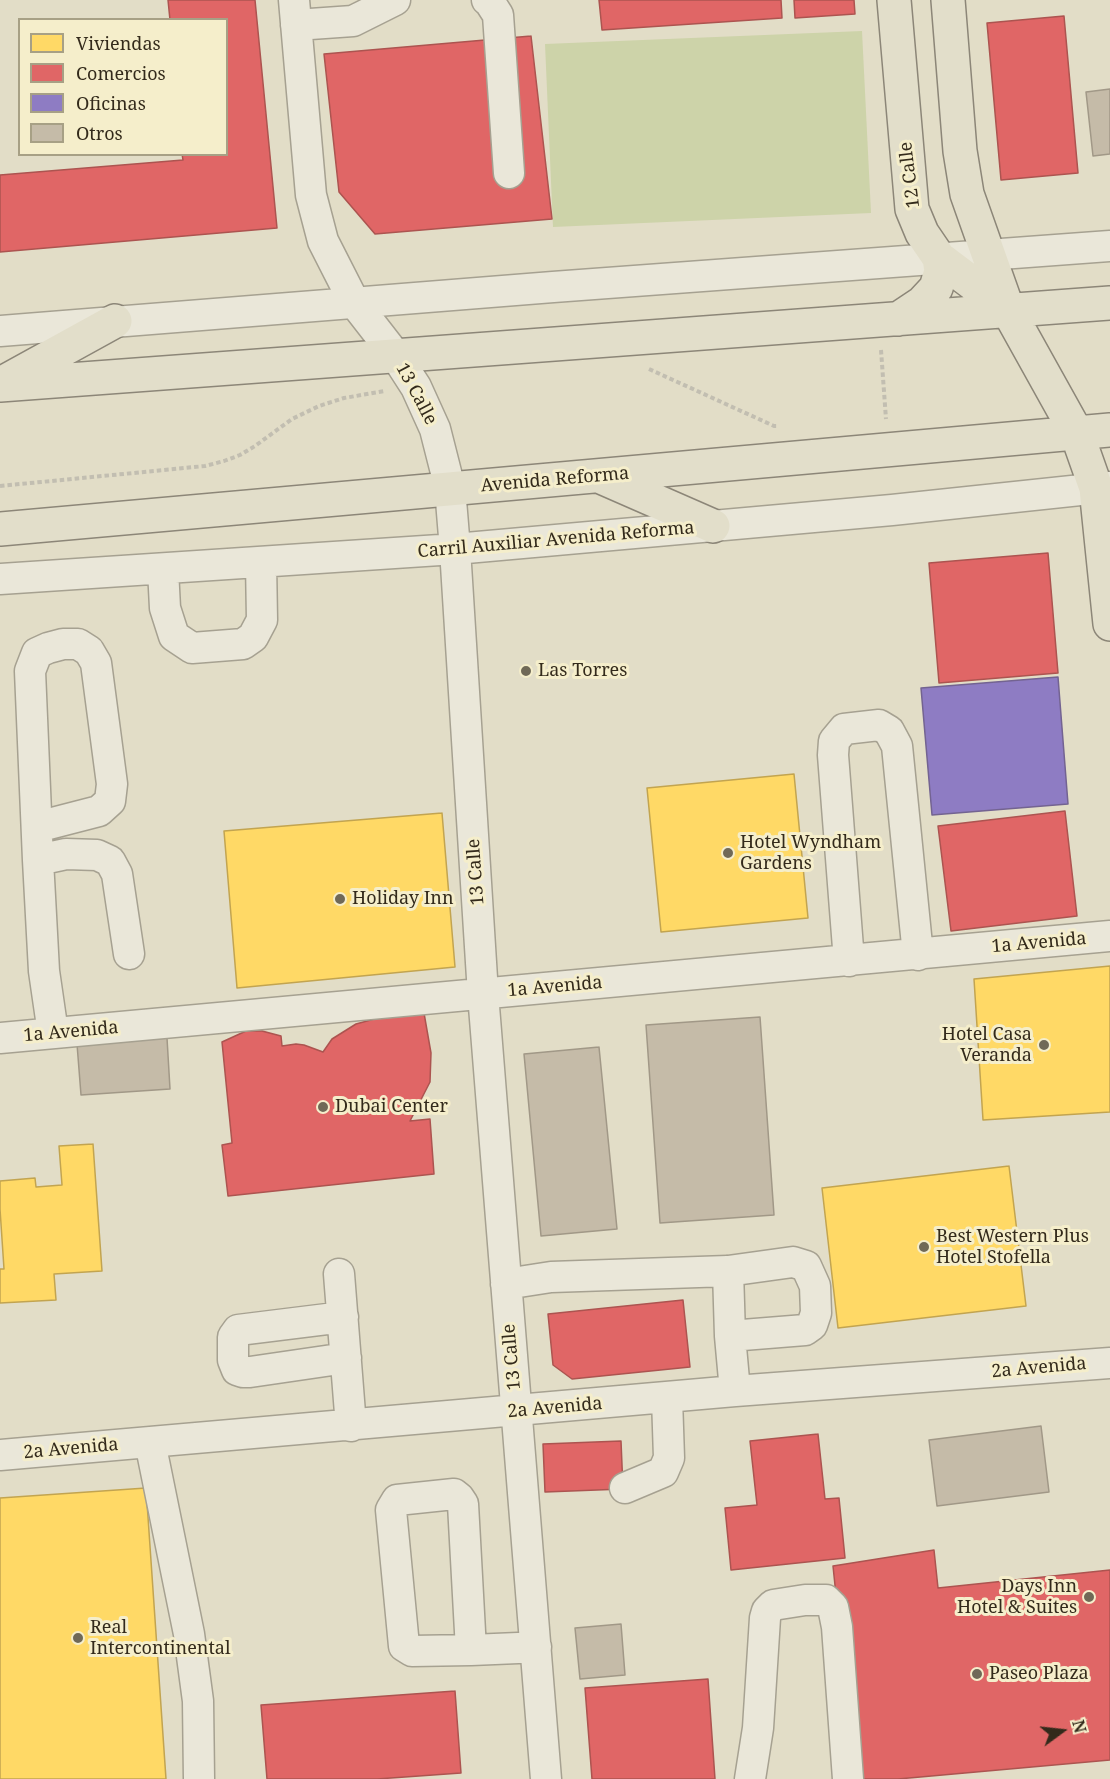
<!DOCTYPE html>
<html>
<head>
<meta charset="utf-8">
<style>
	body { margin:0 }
	#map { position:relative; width:1110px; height:1779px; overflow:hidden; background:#e2ddc7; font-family:"Noto Serif",serif }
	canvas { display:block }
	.legend { position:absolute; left:18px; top:18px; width:210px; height:138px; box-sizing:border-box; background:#f5eecb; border:2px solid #a7a085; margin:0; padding:8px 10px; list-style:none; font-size:18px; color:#332a1b }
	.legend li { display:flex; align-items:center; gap:12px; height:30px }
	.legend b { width:30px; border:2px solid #a7a085 }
	.north { position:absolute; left:1032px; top:1701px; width:60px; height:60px; -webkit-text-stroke:4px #f5eecb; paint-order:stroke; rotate:75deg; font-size:16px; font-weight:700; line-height:24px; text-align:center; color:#332a1b }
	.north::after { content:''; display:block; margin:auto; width:21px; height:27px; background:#332a1b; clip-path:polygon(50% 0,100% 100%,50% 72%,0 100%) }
</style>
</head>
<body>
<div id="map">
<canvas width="1110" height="1779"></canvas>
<ul class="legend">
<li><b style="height:16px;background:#ffd966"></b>Viviendas</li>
<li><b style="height:16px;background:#e06666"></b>Comercios</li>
<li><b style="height:16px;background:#8e7cc3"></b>Oficinas</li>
<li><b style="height:16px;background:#c5bba8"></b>Otros</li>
</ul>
<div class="north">N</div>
</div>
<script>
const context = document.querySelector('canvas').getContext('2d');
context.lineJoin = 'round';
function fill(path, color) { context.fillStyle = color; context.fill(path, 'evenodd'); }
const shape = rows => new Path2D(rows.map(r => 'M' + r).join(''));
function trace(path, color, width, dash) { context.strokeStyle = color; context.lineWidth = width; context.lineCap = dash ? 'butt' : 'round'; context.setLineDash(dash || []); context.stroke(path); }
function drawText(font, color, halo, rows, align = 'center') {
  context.font = font + ' "Noto Serif",serif'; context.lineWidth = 6; context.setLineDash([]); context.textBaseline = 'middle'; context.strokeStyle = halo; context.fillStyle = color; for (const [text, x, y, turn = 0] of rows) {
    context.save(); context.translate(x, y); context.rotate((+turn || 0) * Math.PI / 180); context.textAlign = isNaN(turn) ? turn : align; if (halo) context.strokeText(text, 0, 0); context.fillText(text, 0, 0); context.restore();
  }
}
fill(shape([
	[862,31,871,213,553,227,545,44]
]), '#cdd3a9');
const homes = shape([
	[794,774,808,918,661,932,647,788,794,774],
	[442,813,455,967,237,988,224,831,442,813],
	[1110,966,1110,1112,983,1120,974,979,1110,966],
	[93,1144,102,1271,54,1274,56,1300,0,1303,0,1269,4,1269,0,1209,0,1181,35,1178,36,1187,62,1185,59,1146,93,1144],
	[1009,1166,1026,1306,838,1328,822,1188,1009,1166],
	[146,1488,166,1779,0,1779,0,1498,146,1488]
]);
fill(homes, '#ffd966');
trace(homes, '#c2a450', 1.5);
const shops = shape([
	[168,0,255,0,277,228,0,252,0,175,183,160,182,154,226,154,226,20,170,20,168,0],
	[599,0,781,0,782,18,602,30,599,0],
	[794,0,854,0,855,14,795,18,794,0],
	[1064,16,1078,173,1001,180,987,23,1064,16],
	[531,36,552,219,375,234,339,192,324,54,531,36],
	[1048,553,1058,673,939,683,929,563,1048,553],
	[1065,811,1077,916,951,931,938,826,1065,811],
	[424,1013,431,1053,430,1082,410,1121,430,1119,434,1174,228,1196,222,1145,232,1143,222,1042,246,1031,262,1031,281,1036,282,1046,296,1044,304,1045,323,1052,332,1039,356,1024,385,1016,424,1013],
	[683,1300,690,1367,572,1379,553,1365,548,1314,683,1300],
	[818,1434,825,1499,839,1498,845,1558,731,1570,725,1508,757,1505,750,1441,818,1434],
	[621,1441,623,1489,545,1492,543,1444,621,1441],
	[934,1550,938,1588,1110,1570,1110,1760,898,1779,855,1779,833,1566,934,1550],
	[708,1679,715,1779,592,1779,585,1688,708,1679],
	[455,1691,461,1773,377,1779,267,1779,261,1705,455,1691]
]);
fill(shops, '#e06666');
trace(shops, '#ac5450', 1.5);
const offices = shape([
	[1058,677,1068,804,932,815,921,688,1058,677]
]);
fill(offices, '#8e7cc3');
trace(offices, '#736391', 1.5);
const building = shape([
	[1110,89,1110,154,1093,156,1086,92,1110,89],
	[760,1017,774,1215,660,1223,646,1025,760,1017],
	[167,1038,170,1089,81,1095,77,1044,167,1038],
	[599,1047,617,1229,541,1236,524,1054,599,1047],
	[1041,1426,1049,1492,937,1506,929,1440,1041,1426],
	[621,1624,625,1675,580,1679,575,1628,621,1624]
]);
fill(building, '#c5bba8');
trace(building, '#a19887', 1.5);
const minor = shape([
	[294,0,311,195,323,241,354,302,396,356,416,387,435,429,450,488,455,549,483,994,546,1779],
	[487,0,489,1,498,15,509,173],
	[296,25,353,21,395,0,392,0],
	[0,331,553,287,1110,246],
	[163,569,165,608,174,636,192,648,243,644,253,637,262,620,261,562],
	[0,579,455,549,892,510,1110,487],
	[37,827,99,811,110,801,112,784,96,663,89,651,78,644,63,644,48,648,37,653,30,671,38,860],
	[849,961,833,755,834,741,844,729,879,725,889,731,897,746,918,955],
	[53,1033,44,971,38,860,66,854,97,855,110,861,117,874,129,954],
	[0,1038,1110,936],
	[728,1271,730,1336,735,1391],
	[339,1274,351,1426],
	[506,1284,551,1277,728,1271,793,1262,806,1266,815,1286,816,1313,812,1325,805,1330,730,1336],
	[343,1317,238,1330,233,1337,233,1360,237,1370,243,1372,250,1372,346,1358],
	[150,1442,189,1634,198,1701,199,1779],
	[0,1455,735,1391,1110,1363],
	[625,1488,663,1472,669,1458,667,1398],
	[471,1650,463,1504,459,1498,454,1494,397,1500,391,1510,404,1646,412,1651,471,1650,518,1648,536,1647],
	[750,1779,758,1728,765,1618,767,1611,773,1605,805,1600,826,1600,833,1607,837,1627,848,1779]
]);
const major = shape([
	[894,0,912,209,922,233,939,258,1008,310],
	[948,0,960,151,967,194,1008,310,1077,434,1096,488,1110,624],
	[898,319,922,303,936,288,941,271,939,258],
	[6,381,115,321],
	[0,385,1110,303],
	[601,477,713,526],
	[0,529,1110,430]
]);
trace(minor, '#a6a191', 33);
trace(major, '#8c8678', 36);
trace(shape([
	[881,350,886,419],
	[649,369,774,426,779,426],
	[0,486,205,466,224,461,240,455,255,446,292,419,319,406,344,398,385,391]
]), '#c2beb1', 4, [4.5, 3]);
trace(minor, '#eae7d9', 30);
trace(major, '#e2deca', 33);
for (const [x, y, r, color] of [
	[526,671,6,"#706957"],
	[728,853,6,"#706957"],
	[340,899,6,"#706957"],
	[1044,1045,6,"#706957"],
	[323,1107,6,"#706957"],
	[924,1247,6,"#706957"],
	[1089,1597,6,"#706957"],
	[78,1638,6,"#706957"],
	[977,1674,6,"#706957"]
]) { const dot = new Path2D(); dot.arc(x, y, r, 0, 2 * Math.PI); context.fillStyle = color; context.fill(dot); trace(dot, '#f5eecb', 2); }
drawText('18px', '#332a1b', '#f5eecb', [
	["12 Calle",910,175,-97],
	["13 Calle",416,394,62],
	["Avenida Reforma",555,480,-5],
	["Carril Auxiliar Avenida Reforma",556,540,-5],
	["13 Calle",476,872,-94],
	["1a Avenida",1039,943,-5],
	["1a Avenida",555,987,-5],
	["1a Avenida",71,1032,-5],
	["13 Calle",512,1357,-95],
	["2a Avenida",1039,1368,-5],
	["2a Avenida",555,1408,-5],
	["2a Avenida",71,1449,-5]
]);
drawText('18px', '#332a1b', '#f5eecb', [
	["Las Torres",538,671],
	["Hotel Wyndham",740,843],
	["Gardens",740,864],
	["Holiday Inn",352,899],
	["Hotel Casa",1032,1035,"right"],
	["Veranda",1032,1056,"right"],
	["Dubai Center",335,1107],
	["Best Western Plus",936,1237],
	["Hotel Stofella",936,1258],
	["Days Inn",1077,1587,"right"],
	["Hotel & Suites",1077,1608,"right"],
	["Real",90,1628],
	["Intercontinental",90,1649],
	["Paseo Plaza",989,1674]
], 'left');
</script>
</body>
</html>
